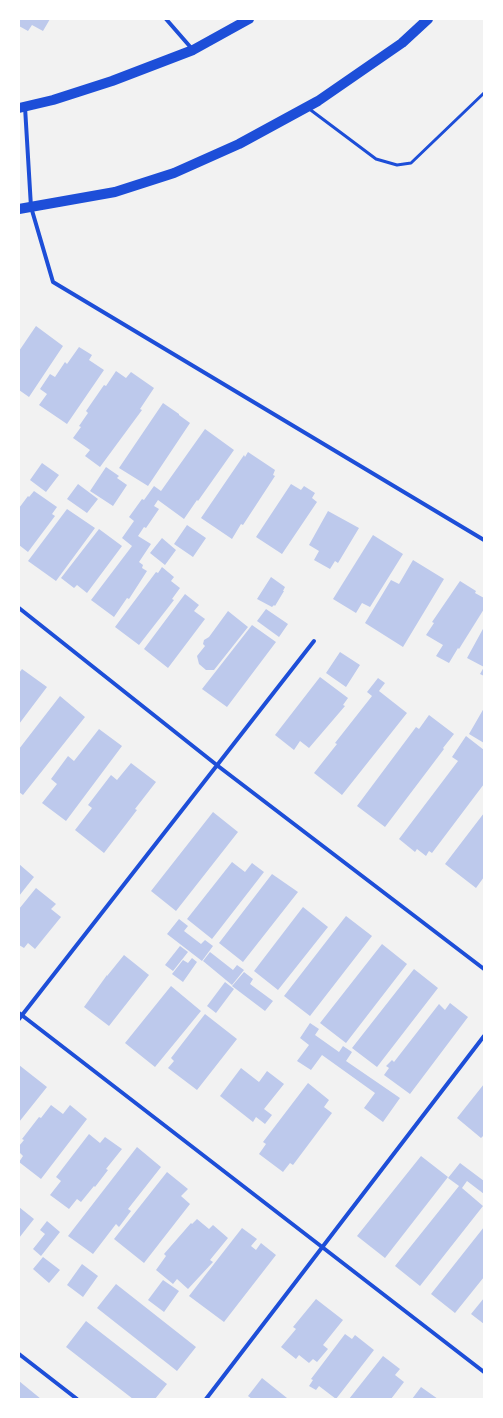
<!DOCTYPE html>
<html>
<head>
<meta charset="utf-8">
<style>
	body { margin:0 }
	#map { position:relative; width:503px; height:1418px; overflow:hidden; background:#f2f2f2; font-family:Figtree,sans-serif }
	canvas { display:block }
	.frame { position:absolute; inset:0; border:20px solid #fff; pointer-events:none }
</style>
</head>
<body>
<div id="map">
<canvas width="503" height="1418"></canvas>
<div class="frame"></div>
</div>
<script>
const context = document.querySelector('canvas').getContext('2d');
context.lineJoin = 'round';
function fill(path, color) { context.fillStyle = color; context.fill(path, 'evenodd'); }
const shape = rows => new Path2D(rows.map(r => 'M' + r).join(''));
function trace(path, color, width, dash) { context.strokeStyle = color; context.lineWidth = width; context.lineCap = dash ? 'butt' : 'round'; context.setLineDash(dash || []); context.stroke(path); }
fill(shape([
	[19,19,50,19,43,31,32,25,28,31,19,26],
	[36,326,63,346,29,397,19,390,19,351],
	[79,347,92,355,89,360,104,370,67,424,39,405,47,394,40,389,50,374,55,377,65,362,67,364],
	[116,371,126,378,131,372,154,388,140,409,142,410,100,467,85,456,90,450,73,438,81,427,79,426,88,413,86,411,104,385,106,386],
	[163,403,179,414,179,415,190,423,148,486,119,468],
	[205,429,234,450,198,501,197,500,184,519,158,500,154,506,159,509,146,528,144,527,138,536,151,544,139,562,143,565,142,568,147,571,129,599,127,598,114,617,91,600,132,546,122,538,134,521,129,517,142,499,144,500,154,486,161,491],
	[248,452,275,470,273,475,275,476,243,525,241,524,232,539,201,518,244,455,245,457],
	[42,463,59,475,46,492,30,480],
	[106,467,119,476,117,478,127,485,113,506,90,491],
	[78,484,98,499,87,513,67,499],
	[291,484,301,490,304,486,315,493,312,498,317,502,282,554,256,537],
	[34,491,57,507,52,514,55,516,28,552,19,545,19,508,28,496,29,497],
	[67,509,95,528,56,581,28,561],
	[328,511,359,528,338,563,335,561,330,569,314,560,319,551,309,545],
	[187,525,206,538,193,557,174,544],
	[99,529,122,546,87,593,77,585,74,588,61,578],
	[373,535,403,554,370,607,362,603,356,613,333,599],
	[162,538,176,550,165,565,150,553],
	[413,560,444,579,403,647,365,623,391,580,399,584],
	[162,567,174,577,171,581,180,588,172,599,174,600,139,645,115,627,156,572,158,573],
	[271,577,285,587,283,591,284,591,275,606,274,605,272,607,257,599],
	[460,581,476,591,475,593,484,598,484,609,459,649,458,648,449,663,436,656,443,645,426,635,434,623,432,622],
	[185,594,199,605,194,611,205,619,168,668,144,649],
	[266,609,288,624,279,637,257,621],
	[228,611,248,627,214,670,206,670,199,664,197,656,205,646,203,644,204,640,209,637],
	[252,625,276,642,227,707,202,689],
	[484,627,484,676,480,674,484,667,467,658],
	[340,652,360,665,346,687,326,673],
	[22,669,47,687,19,724,19,673],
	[320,677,348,698,343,705,345,706,309,748,300,741,294,750,275,735],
	[378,678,385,683,379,691,407,713,342,795,314,773,337,744,335,743,372,696,367,692],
	[60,696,85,717,23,795,19,792,19,749],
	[484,708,484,743,469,734],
	[429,715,454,734,443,748,444,749,385,827,357,806,416,727,419,729],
	[99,729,122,746,66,821,42,803,57,784,51,779,68,756,74,761],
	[466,736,484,750,484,784,432,853,429,851,426,856,417,849,415,852,399,839,458,761,452,757],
	[131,763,156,782,135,809,137,810,104,853,75,830,92,808,88,805,111,775,117,780],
	[213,812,238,832,176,911,151,891],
	[484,813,484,877,476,888,445,864],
	[232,862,245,872,252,863,264,872,212,939,187,919],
	[19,864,34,877,19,896],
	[272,874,298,892,243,962,219,943],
	[36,888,56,904,51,909,61,917,35,949,28,943,24,948,19,945,19,909],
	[303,907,328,927,278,990,254,971],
	[346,916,372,936,310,1016,284,996],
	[179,919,188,926,184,931,201,944,205,940,213,946,202,961,167,934],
	[382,944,407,964,346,1043,320,1023],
	[180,946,188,952,173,971,165,965],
	[210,952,233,970,237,965,244,970,232,985,203,961],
	[124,955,149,975,109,1026,84,1007,107,975,107,976],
	[192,958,197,962,183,982,172,974,183,960,188,963],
	[414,969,438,988,377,1067,352,1048],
	[244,972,253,979,250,984,273,1001,265,1011,232,986],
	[225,982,234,989,216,1013,207,1006],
	[171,986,201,1011,155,1067,125,1043],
	[450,1003,468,1017,410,1094,384,1075,389,1068,386,1066,392,1060,394,1062,439,1004,445,1010],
	[205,1014,237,1039,197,1090,168,1068,174,1061,171,1058],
	[310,1023,319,1029,315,1035,339,1052,343,1046,352,1052,346,1061,400,1098,383,1122,364,1108,375,1093,322,1055,311,1070,297,1061,309,1045,300,1038],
	[19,1065,47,1087,19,1122],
	[241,1068,259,1082,267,1071,284,1084,264,1109,272,1115,265,1124,256,1117,253,1122,220,1096],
	[308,1083,329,1100,324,1107,332,1113,293,1165,290,1163,283,1172,259,1154,266,1144,263,1142],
	[484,1084,484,1135,481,1138,457,1118],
	[51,1105,63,1114,70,1105,87,1119,41,1179,19,1162,23,1156,19,1152,19,1146,24,1140,22,1139,39,1117,41,1118],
	[89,1134,100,1143,105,1137,122,1149,106,1169,108,1170,95,1187,94,1186,81,1202,77,1199,69,1209,50,1195,61,1181,56,1177],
	[137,1147,161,1167,128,1209,131,1211,119,1227,116,1224,93,1254,68,1236],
	[421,1156,448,1177,385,1258,357,1236],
	[460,1163,484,1181,484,1194,467,1181,462,1188,483,1206,420,1286,395,1266,459,1186,448,1178],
	[167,1172,188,1189,181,1196,190,1204,144,1263,114,1239],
	[19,1207,34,1219,19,1238],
	[197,1219,209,1229,213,1225,228,1238,210,1260,213,1262,188,1289,177,1279,173,1284,156,1270,166,1256,164,1254,191,1223,192,1224],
	[47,1221,60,1232,41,1256,33,1249,45,1234,40,1230],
	[484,1227,484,1277,455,1313,431,1294],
	[242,1228,257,1239,251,1246,256,1250,261,1243,276,1255,224,1322,189,1296],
	[43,1257,60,1270,49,1283,33,1269],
	[82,1264,98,1276,83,1297,67,1285],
	[163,1280,179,1291,164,1312,148,1300],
	[116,1284,196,1347,177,1371,97,1308],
	[484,1298,484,1324,471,1314],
	[316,1299,343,1320,323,1345,328,1349,317,1362,313,1359,309,1363,299,1355,296,1359,281,1347,296,1329,293,1327],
	[86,1321,167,1384,155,1399,133,1399,66,1347],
	[345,1334,352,1339,355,1335,374,1350,336,1399,319,1386,316,1390,309,1386,313,1380,311,1379],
	[383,1356,400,1369,395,1375,404,1382,391,1399,349,1399],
	[262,1378,287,1398,286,1399,252,1399,248,1396],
	[19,1381,41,1399,19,1399],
	[421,1387,438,1399,412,1399]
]), '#bdc9ec');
trace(shape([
	[308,108,376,159,397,165,411,163,484,93]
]), '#1d4ed8', 3);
trace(shape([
	[166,19,193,50],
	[25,107,31,207,53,282,484,540],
	[19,608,218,766,484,969],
	[19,1013,484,1372],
	[19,1019,314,641],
	[19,1354,77,1399],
	[206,1399,484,1036]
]), '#1d4ed8', 4);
trace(shape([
	[19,108,53,100,112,81,193,50,249,19],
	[19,209,115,192,174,173,239,144,318,101,402,43,428,19]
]), '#1d4ed8', 10);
</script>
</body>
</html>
